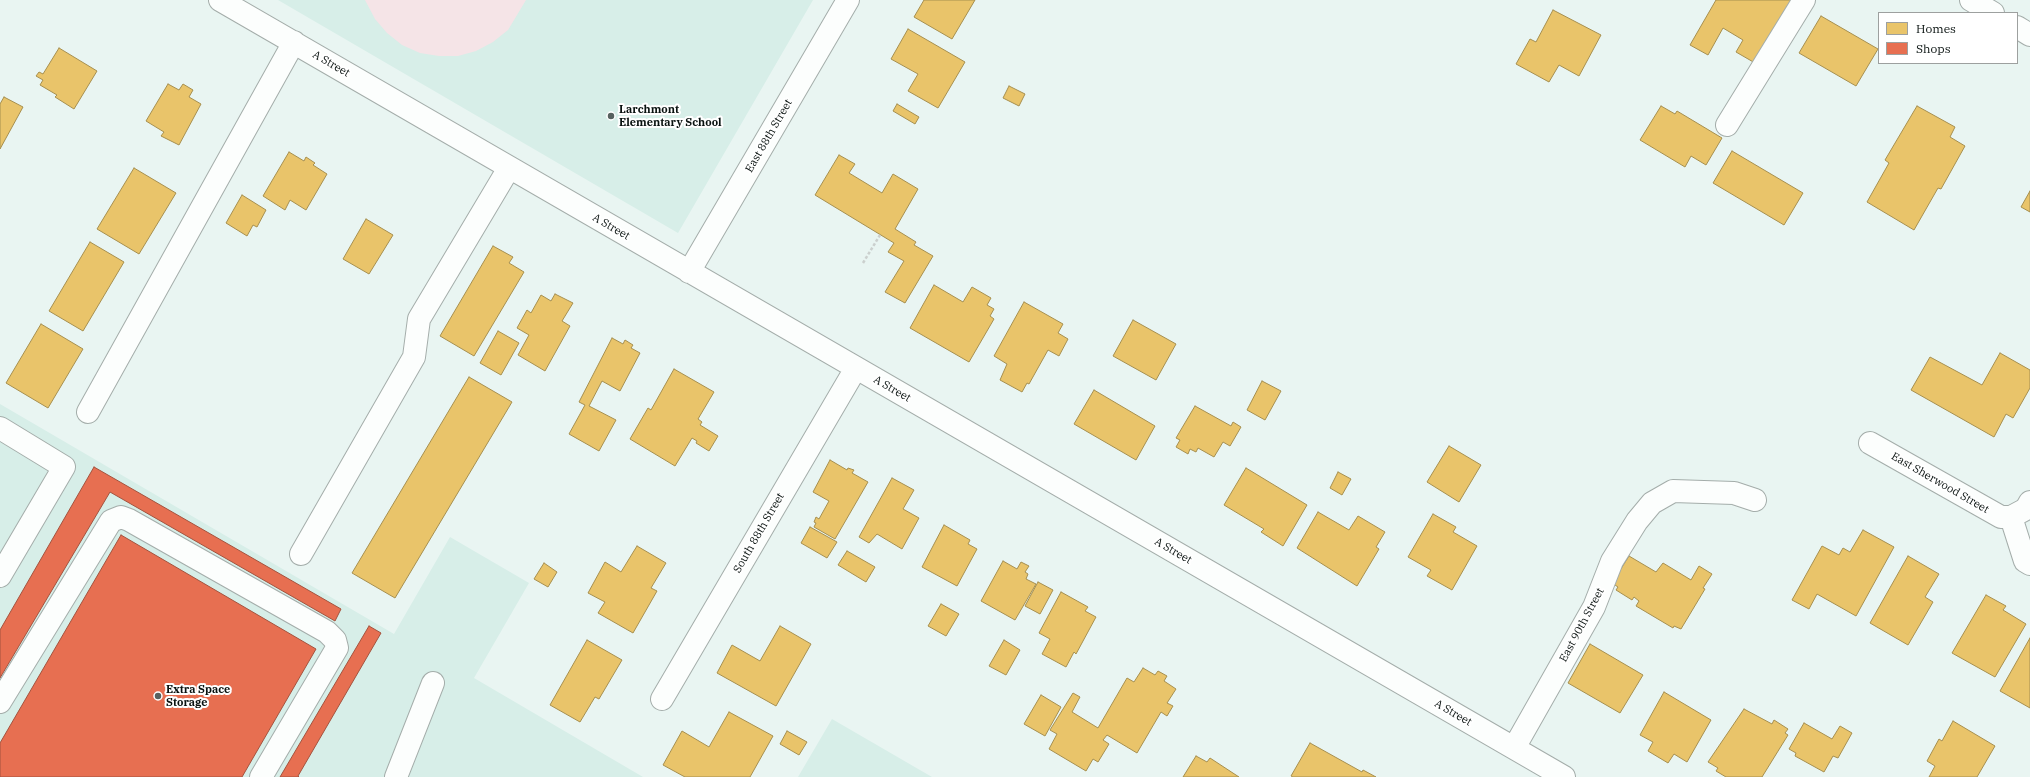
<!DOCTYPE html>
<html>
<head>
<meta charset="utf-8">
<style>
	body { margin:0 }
	#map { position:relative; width:2030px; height:777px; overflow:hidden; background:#e9f5f2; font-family:"IBM Plex Serif",serif }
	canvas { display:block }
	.legend { position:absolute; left:1878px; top:12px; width:140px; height:52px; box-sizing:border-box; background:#fff; border:1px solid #9da09f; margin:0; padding:5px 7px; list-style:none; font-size:12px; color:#091210 }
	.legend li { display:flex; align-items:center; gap:8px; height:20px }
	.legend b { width:20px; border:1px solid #9da09f }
</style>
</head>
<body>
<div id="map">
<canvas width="2030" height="777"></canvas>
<ul class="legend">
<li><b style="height:11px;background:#e9c46a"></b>Homes</li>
<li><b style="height:11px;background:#e76f51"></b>Shops</li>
</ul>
</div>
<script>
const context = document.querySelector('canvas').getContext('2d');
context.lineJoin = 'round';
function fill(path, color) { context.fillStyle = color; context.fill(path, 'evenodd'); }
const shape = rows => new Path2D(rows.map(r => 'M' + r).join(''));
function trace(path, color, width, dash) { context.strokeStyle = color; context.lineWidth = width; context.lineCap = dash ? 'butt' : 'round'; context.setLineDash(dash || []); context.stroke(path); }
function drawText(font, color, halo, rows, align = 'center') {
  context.font = font + ' "IBM Plex Serif",serif'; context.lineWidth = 4; context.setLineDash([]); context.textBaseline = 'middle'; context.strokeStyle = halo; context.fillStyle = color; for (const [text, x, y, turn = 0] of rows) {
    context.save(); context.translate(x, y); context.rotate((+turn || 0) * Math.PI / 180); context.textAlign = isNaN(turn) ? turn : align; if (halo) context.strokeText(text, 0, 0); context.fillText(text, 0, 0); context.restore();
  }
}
fill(shape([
	[278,0,813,0,678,233],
	[0,404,394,634,450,537,529,583,474,678,643,777,0,777],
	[832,719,932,777,798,777]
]), '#d7eee8');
fill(shape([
	[365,0,526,0,508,30,493,42,476,51,458,56,439,56,420,53,402,45,387,33,375,19]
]), '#f5e4e7');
const homes = shape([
	[924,0,975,0,952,39,914,17,924,0],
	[1716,0,1792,0,1755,63,1736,52,1743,40,1723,28,1708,55,1690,45,1716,0],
	[1553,10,1601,35,1579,76,1559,65,1549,82,1516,64,1530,39,1536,42,1553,10],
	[1821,16,1878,49,1856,86,1799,53,1821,16],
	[908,29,965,62,938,108,908,91,918,74,891,59,908,29],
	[59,48,97,71,74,109,55,97,57,95,40,85,43,80,36,76,39,72,43,74,59,48],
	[168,84,179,90,183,84,193,90,189,97,201,104,179,145,161,136,164,132,146,121,168,84],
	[1009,86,1025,94,1019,106,1003,98,1009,86],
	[4,97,23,107,0,149,0,104,4,97],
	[897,104,919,117,915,124,893,111,897,104],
	[1661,106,1675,114,1677,111,1722,138,1706,165,1691,156,1685,167,1640,140,1661,106],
	[1917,106,1955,127,1950,137,1965,146,1941,189,1938,188,1914,230,1867,202,1889,163,1885,160,1917,106],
	[1732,151,1803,193,1784,225,1713,183,1732,151],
	[289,152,304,161,306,157,315,163,313,165,327,174,306,210,290,200,285,210,263,196,289,152],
	[839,155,855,164,849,173,882,193,893,174,918,189,895,229,916,242,914,245,933,256,905,303,885,292,904,261,888,252,894,243,815,195,839,155],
	[134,168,176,193,139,254,97,229,134,168],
	[2030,191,2030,212,2021,207,2030,191],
	[242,195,266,210,257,227,253,225,247,236,226,223,242,195],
	[366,219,393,235,369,274,343,259,366,219],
	[90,242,124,262,83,331,49,311,90,242],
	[493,246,513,257,509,263,524,272,474,356,440,336,493,246],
	[934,285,963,302,972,287,991,298,987,305,994,309,990,316,994,319,969,362,910,328,934,285],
	[555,294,573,303,562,321,570,326,545,371,518,355,529,335,517,328,527,310,531,313,541,295,551,301,555,294],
	[1024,302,1063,324,1058,333,1068,339,1059,356,1048,350,1029,384,1027,383,1022,392,1000,380,1007,364,994,356,1024,302],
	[1133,320,1176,344,1156,380,1113,356,1133,320],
	[41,324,83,349,48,408,6,383,41,324],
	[498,331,519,343,501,375,480,363,498,331],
	[612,338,623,344,625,340,633,345,631,348,640,353,620,391,602,381,589,406,616,420,599,451,569,434,585,405,579,402,612,338],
	[2000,353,2030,370,2030,388,2013,418,2006,414,1994,437,1911,390,1930,357,1982,385,2000,353],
	[674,369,714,392,698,419,702,422,700,425,718,436,709,451,696,443,697,441,692,438,675,466,630,439,648,408,651,410,674,369],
	[469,377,512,402,395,598,352,573,469,377],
	[1262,381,1281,391,1265,420,1247,410,1262,381],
	[1094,390,1155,426,1136,460,1074,424,1094,390],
	[1195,406,1231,426,1233,422,1241,427,1230,446,1223,442,1214,457,1198,448,1196,452,1190,449,1188,454,1176,447,1180,440,1176,438,1195,406],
	[1449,446,1481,465,1459,502,1427,482,1449,446],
	[830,460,847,470,848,468,854,470,852,473,868,482,835,539,814,527,816,523,814,522,816,517,819,519,829,501,813,492,830,460],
	[1246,468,1307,505,1283,546,1261,532,1264,529,1224,505,1246,468],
	[1338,472,1351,479,1342,495,1330,488,1338,472],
	[892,478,914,490,903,509,919,518,902,549,877,534,869,543,859,537,892,478],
	[1318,512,1349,530,1358,516,1385,532,1376,547,1379,549,1357,586,1297,548,1318,512],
	[1433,514,1456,527,1453,532,1477,546,1452,590,1427,576,1431,570,1408,557,1433,514],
	[944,525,970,540,968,544,977,549,957,586,922,567,944,525],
	[810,527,837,542,827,558,801,543,810,527],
	[1863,530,1894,547,1856,616,1817,594,1809,609,1792,600,1822,546,1839,555,1843,548,1850,552,1863,530],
	[637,546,666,563,651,588,657,591,633,633,598,613,605,602,588,593,605,562,621,572,637,546],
	[847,551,875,567,866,582,838,565,847,551],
	[1629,556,1656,572,1663,563,1691,580,1699,566,1712,574,1703,588,1705,589,1681,629,1674,626,1673,628,1636,606,1639,601,1634,597,1632,600,1616,590,1618,587,1612,583,1629,556],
	[1908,556,1939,574,1925,597,1933,602,1908,645,1870,623,1908,556],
	[1003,561,1017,569,1021,562,1029,566,1025,572,1028,574,1026,579,1036,584,1015,620,981,601,1003,561],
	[544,563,557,572,548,587,534,579,544,563],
	[1038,582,1053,590,1040,614,1025,606,1038,582],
	[1061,592,1088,607,1085,611,1096,617,1076,654,1074,652,1066,667,1042,654,1050,639,1039,633,1061,592],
	[1986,595,2006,606,2003,610,2026,624,1995,677,1952,653,1986,595],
	[941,604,959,614,946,636,928,626,941,604],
	[780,626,811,644,776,706,717,673,732,645,760,661,780,626],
	[2030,638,2030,708,2000,691,2030,638],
	[587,640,622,660,599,699,595,697,580,722,550,705,587,640],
	[1004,640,1020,650,1006,675,989,666,1004,640],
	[1590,644,1643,675,1620,713,1568,683,1590,644],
	[1143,668,1155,675,1158,671,1167,676,1164,681,1176,689,1167,703,1173,706,1167,716,1161,712,1137,753,1107,735,1103,740,1109,744,1098,762,1093,759,1086,771,1049,749,1057,734,1050,730,1073,693,1080,697,1072,712,1098,728,1127,678,1134,682,1143,668],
	[1664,692,1711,720,1687,762,1674,754,1668,763,1648,751,1653,742,1640,735,1664,692],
	[1041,695,1061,707,1045,736,1024,724,1041,695],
	[1744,709,1772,724,1774,720,1788,729,1785,733,1788,735,1762,777,1726,777,1716,771,1718,768,1708,762,1744,709],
	[729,712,773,736,750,777,685,777,663,765,682,731,709,747,729,712],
	[1953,721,1995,746,1977,777,1929,777,1935,766,1927,761,1939,739,1942,741,1953,721],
	[1804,723,1832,739,1840,726,1852,733,1838,758,1833,756,1824,772,1795,756,1796,753,1789,749,1804,723],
	[787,731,807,742,799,755,780,744,787,731],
	[1310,743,1362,772,1363,770,1376,777,1293,777,1291,776,1310,743],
	[1196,756,1207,762,1210,758,1239,777,1183,777,1196,756]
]);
fill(homes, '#e9c46a');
trace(homes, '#a68f4f', 1);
const shops = shape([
	[94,467,341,609,335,621,110,492,0,678,0,630,94,467],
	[121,535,316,649,242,777,0,777,0,743,121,535],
	[369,626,381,633,298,776,299,777,280,777,369,626]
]);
fill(shops, '#e76f51');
trace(shops, '#a4533e', 1);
const minor = shape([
	[220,0,1564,777],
	[1971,0,1993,13],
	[2017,27,2030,35],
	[1727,125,1804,0],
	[689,272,848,0],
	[88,412,294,42],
	[0,428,64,467,0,576],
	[1870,443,2001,517,2011,517,2026,509,2030,502],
	[2011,517,2025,561,2030,564],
	[301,554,414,357,419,319,509,168],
	[662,699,856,368],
	[0,702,111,521,121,517,129,520,327,632,335,640,337,648,261,777],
	[1514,748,1594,607,1612,561,1637,521,1652,503,1673,491,1734,493,1755,500],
	[396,777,433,683]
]);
trace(minor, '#a4adaa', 24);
trace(shape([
	[863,263,880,235]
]), '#cbd0ce', 2.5, [3, 2]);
trace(minor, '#fcfefd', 22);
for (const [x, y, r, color] of [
	[611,116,4,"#57615f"],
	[158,696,4,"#57615f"]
]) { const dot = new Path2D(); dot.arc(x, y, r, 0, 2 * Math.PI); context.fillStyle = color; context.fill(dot); trace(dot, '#fff', 1.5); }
drawText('11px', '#091210', '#fff', [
	["A Street",331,64,30],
	["East 88th Street",769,136,-60],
	["A Street",611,227,30],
	["A Street",892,389,30],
	["East Sherwood Street",1940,483,30],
	["South 88th Street",759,533,-60],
	["A Street",1173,551,30],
	["East 90th Street",1582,625,-62],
	["A Street",1453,713,30]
]);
drawText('bold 11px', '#091210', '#fff', [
	["Larchmont",619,110],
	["Elementary School",619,123],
	["Extra Space",166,690],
	["Storage",166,703]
], 'left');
</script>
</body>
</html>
